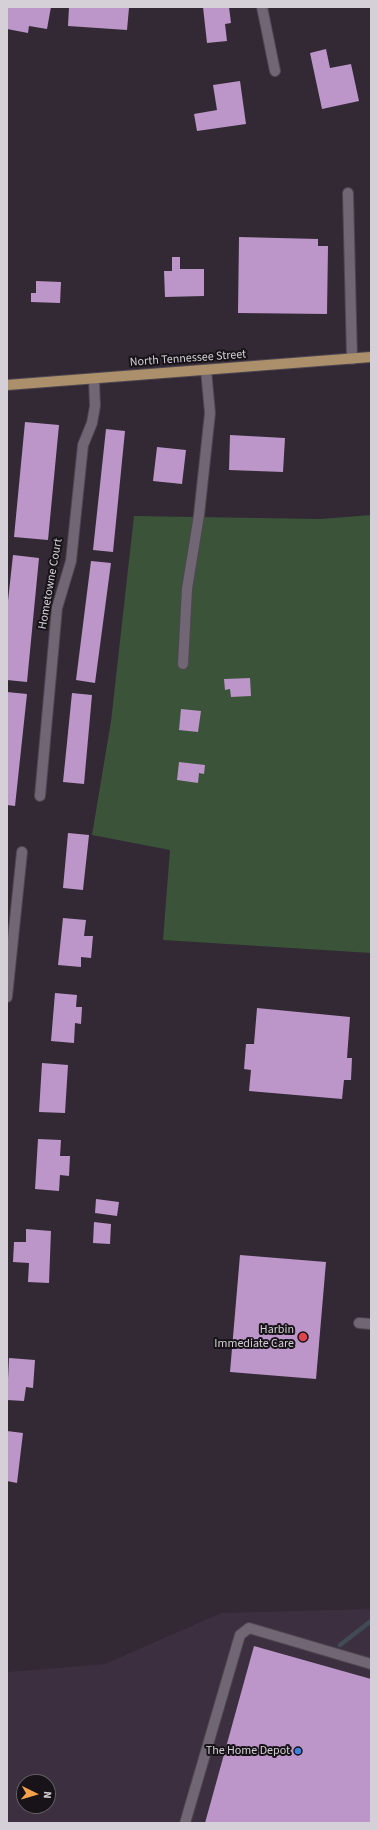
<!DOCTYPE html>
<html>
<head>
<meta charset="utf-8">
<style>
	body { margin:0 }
	#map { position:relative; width:378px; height:1830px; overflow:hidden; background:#322934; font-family:"Source Sans 3",sans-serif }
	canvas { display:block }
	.frame { position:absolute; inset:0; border:8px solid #d5d0d7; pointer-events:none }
	.north { position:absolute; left:16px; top:1774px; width:40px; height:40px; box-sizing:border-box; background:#171318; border:1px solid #635f64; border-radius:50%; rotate:95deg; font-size:11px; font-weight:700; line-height:16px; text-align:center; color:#d5d0d7 }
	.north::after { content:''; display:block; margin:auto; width:14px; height:18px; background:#f8a14a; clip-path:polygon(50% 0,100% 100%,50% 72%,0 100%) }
</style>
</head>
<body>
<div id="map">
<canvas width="378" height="1830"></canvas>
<div class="frame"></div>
<div class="north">N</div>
</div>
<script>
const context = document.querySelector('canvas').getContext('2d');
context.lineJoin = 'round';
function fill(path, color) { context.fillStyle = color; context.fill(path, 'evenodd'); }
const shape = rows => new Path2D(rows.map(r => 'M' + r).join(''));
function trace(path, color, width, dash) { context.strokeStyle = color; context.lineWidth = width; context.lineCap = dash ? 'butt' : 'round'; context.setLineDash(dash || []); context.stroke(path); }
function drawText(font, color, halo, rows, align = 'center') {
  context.font = font + ' "Source Sans 3",sans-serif'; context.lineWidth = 4; context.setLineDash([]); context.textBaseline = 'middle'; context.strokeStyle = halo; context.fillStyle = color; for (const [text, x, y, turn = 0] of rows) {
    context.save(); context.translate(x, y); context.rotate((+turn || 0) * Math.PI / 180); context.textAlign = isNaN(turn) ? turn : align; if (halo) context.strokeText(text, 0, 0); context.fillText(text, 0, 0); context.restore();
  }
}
fill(shape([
	[371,1609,371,1823,7,1823,7,1672,105,1664,221,1613],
	[24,1782,48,1782,48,1806,24,1806]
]), '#3c2f40');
fill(shape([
	[371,515,371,953,163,940,170,850,92,835,111,721,134,516,321,519]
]), '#3a5339');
trace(shape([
	[340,1645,371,1621]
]), '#414b55', 4.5);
fill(shape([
	[7,7,51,7,47,29,29,26,28,33,7,29],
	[69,7,129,8,127,30,68,26],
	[203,7,229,7,231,23,225,24,227,41,207,43],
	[326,49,330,68,351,64,359,101,322,109,310,53],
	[240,81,246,124,197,131,194,114,217,110,213,85],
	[239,237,318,239,318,246,328,246,327,314,238,313],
	[172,257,180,257,180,269,204,269,204,296,165,297,164,271,172,271],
	[36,281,61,282,60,303,31,302,31,293,36,293],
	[25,422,59,425,48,540,14,537],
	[106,429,125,431,113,552,93,550],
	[230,435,285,438,283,472,229,470],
	[157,447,186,450,182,484,153,481],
	[13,555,39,558,27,682,7,680,7,610],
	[91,561,111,563,95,683,76,680],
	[250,678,251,696,231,697,230,689,225,690,224,679],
	[7,692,27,694,15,806,7,805],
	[72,693,92,695,84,784,63,782],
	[181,709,201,711,198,732,179,730],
	[179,762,205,765,204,774,199,773,198,783,177,780],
	[68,833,89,835,83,890,63,888],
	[63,918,86,920,84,936,93,936,91,958,81,957,81,967,58,965],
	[55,993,77,995,76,1007,82,1007,81,1024,75,1023,74,1043,51,1041],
	[257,1008,350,1017,347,1058,352,1058,351,1080,344,1080,342,1099,249,1091,251,1070,244,1069,246,1044,254,1044],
	[42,1063,68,1065,65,1113,39,1112],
	[38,1139,61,1140,60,1156,70,1156,69,1176,60,1175,59,1191,35,1189],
	[96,1199,119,1202,117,1216,95,1213],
	[94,1222,111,1224,110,1244,93,1243],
	[26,1229,51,1231,49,1283,28,1282,29,1263,13,1262,14,1242,26,1242],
	[240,1255,326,1262,316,1379,230,1372],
	[9,1358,35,1360,33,1388,26,1387,24,1401,7,1400],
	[7,1431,23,1433,17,1483,7,1481],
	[254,1646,371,1679,371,1823,205,1823]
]), '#bc96c8');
const minor = shape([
	[262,7,275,71],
	[348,193,352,359],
	[183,664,187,589,199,515,210,413,206,370],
	[40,796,57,608,71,561,83,445,92,423,95,406,94,379],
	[7,997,22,852],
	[359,1323,371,1324],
	[185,1823,240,1635,249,1628,371,1664]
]);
const major = shape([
	[7,385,371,357]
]);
trace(minor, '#4e4650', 12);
trace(major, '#4e4650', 12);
trace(minor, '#706674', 10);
trace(major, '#ac8f6b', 10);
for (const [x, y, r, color] of [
	[303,1337,5,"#e0444e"],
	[298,1751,4,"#3f7fe0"]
]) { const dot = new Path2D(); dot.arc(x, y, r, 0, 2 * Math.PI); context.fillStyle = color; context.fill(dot); trace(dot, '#171318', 1.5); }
drawText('12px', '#d5d0d7', '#171318', [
	["North Tennessee Street",188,359,-4],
	["Hometowne Court",51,584,-80]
]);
drawText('12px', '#d5d0d7', '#171318', [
	["Harbin",294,1330],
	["Immediate Care",294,1344],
	["The Home Depot",290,1751]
], 'right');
</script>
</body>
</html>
